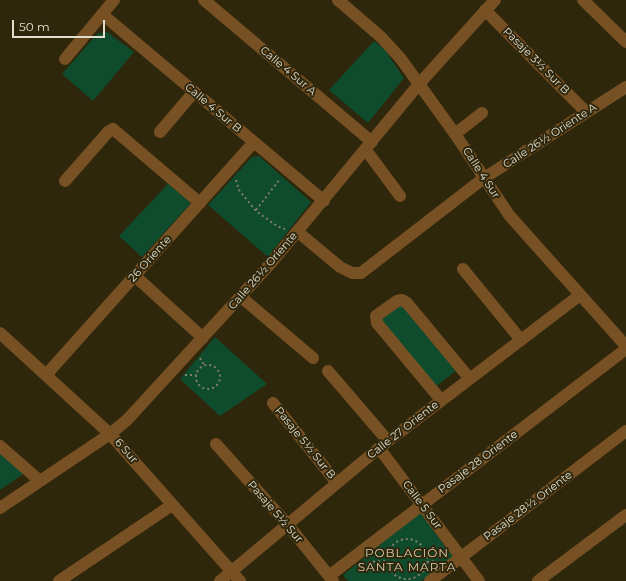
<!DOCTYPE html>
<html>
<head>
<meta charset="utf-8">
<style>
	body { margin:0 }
	#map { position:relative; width:626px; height:581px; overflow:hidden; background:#2f270c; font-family:Montserrat,sans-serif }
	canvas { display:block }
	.scale { position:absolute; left:12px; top:20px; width:93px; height:18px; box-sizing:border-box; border:2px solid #e2ddce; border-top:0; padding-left:5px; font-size:12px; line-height:14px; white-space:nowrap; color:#e2ddce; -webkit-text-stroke:3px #2f270c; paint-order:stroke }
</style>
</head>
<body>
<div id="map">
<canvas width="626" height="581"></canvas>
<div class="scale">50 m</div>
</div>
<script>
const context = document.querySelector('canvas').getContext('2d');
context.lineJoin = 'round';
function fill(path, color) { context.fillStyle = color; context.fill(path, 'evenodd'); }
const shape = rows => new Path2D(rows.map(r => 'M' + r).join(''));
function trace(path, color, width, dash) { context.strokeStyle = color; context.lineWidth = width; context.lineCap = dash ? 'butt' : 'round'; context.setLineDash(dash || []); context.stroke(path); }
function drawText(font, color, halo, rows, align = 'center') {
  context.font = font + ' Montserrat,sans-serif'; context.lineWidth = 4; context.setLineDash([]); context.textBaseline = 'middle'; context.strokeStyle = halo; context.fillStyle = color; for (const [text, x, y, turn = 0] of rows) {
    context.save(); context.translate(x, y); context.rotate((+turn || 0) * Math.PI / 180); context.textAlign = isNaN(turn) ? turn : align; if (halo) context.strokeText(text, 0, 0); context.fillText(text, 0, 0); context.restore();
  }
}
fill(shape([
	[107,32,134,52,93,101,62,74,97,34],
	[374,41,385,50,404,78,368,123,329,90],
	[259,156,311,202,268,257,208,205,252,157],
	[168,184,191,203,142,257,119,236],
	[400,299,457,370,434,388,376,317],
	[215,337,267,384,220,416,180,379],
	[0,452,22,468,23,474,0,490],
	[420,512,453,557,421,581,348,581,343,575]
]), '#0e4c2d');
trace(shape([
	[236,180,239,190,256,211,277,226,285,229],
	[256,210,280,179],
	[200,358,204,365],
	'196 377a12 12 0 1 1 24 0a12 12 0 1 1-24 0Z',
	[185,375,196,375],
	'387 559a20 20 0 1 1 40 0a20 20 0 1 1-40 0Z',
	[368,562,386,561],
	[427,562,435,561]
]), '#847e69', 2, [2, 3]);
trace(shape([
	[204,0,372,142],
	[338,0,381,37,401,59,455,134,509,215,626,346],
	[583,0,626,42],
	[485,10,586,112],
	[102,14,324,201],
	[65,59,114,0],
	[160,132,194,92],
	[455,134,482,113],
	[366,150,400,196],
	[65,181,108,132,113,129,200,203],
	[298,232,340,267,352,273,361,273,484,178,626,87],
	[463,269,521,340],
	[135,276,203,338],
	[241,297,313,358],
	[0,333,110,434,240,581],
	[328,371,388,441],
	[46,375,254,142],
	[441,400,377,323,376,316,397,301,402,300,407,303,470,379],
	[273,403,337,483],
	[216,444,288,525,333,581],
	[0,446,40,481],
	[379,448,479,581],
	[0,508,110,434,127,420,271,263,419,84,495,0],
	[329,576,626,349],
	[59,581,172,505],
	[220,581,379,448,580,295],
	[430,581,626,431],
	[538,581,626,515]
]), '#775023', 12);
drawText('11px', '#e2ddce', '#2f270c', [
	["Pasaje 3½ Sur B",536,61,45],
	["Calle 4 Sur A",288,71,40],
	["Calle 4 Sur B",213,108,40],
	["Calle 26½ Oriente A",550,136,-33],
	["Calle 4 Sur",481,173,57],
	["26 Oriente",150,259,-48],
	["Calle 26½ Oriente",263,271,-49],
	["Calle 27 Oriente",403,430,-38],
	["Pasaje 5½ Sur B",305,443,51],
	["6 Sur",126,451,49],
	["Pasaje 28 Oriente",478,462,-37],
	["Calle 5 Sur",422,505,53],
	["Pasaje 28½ Oriente",528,506,-37],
	["Pasaje 5½ Sur",275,512,49]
]);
context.letterSpacing = '1px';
drawText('12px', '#d7cdae', '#2f270c', [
	["POBLACIÓN",407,553],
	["SANTA MARTA",407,567]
]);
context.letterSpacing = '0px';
</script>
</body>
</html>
